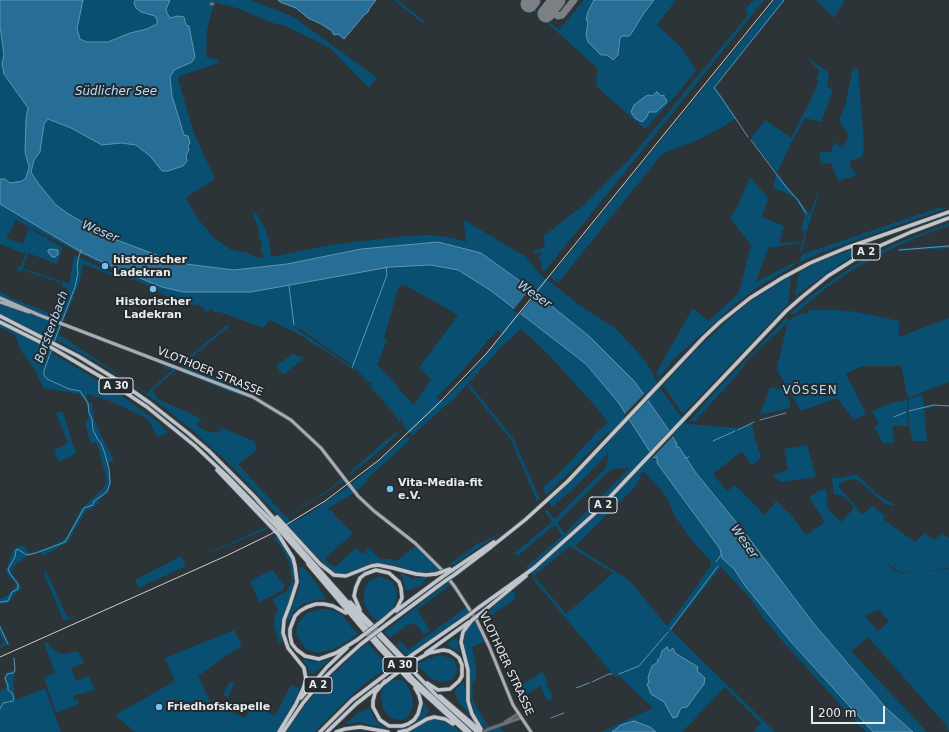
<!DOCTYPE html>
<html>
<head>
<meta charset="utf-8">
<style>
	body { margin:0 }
	#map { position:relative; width:949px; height:732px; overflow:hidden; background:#2d3438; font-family:"DejaVu Sans",sans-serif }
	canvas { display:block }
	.scale { position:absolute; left:811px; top:706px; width:74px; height:18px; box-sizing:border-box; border:2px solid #e7ebee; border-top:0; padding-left:5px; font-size:12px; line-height:14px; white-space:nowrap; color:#e7ebee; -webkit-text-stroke:3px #242a2e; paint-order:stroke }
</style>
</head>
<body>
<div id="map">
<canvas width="949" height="732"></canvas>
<div class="scale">200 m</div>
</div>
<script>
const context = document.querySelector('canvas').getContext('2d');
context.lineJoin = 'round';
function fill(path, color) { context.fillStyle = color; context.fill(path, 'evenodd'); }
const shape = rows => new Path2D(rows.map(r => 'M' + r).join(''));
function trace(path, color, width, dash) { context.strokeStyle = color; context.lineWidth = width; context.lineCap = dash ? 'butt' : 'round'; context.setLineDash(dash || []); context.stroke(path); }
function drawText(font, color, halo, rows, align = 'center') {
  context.font = font + ' "DejaVu Sans",sans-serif'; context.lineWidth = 4; context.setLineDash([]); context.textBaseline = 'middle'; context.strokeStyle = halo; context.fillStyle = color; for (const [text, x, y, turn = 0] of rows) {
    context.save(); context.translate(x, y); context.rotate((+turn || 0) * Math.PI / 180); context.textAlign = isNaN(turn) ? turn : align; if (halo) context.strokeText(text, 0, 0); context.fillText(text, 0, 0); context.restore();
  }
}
fill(shape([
	[83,0,135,0,134,3,138,10,141,12,153,15,156,17,158,23,155,26,147,29,130,33,108,42,87,42,80,39,77,29],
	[170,0,251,0,294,17,377,78,369,88,330,48,286,26,273,23,237,8,214,2,207,30,206,57,219,60,218,63,180,76,178,79,194,133,215,179,188,196,186,199,198,219,214,238,230,249,245,253,247,252,252,256,263,258,263,254,260,249,262,245,261,241,258,238,260,234,258,227,252,211,256,213,265,228,269,241,271,257,330,245,406,236,432,235,453,238,466,242,465,228,463,227,464,220,526,257,541,275,585,309,615,328,640,355,648,365,661,390,687,424,736,428,752,424,755,439,761,457,752,466,742,451,713,474,727,491,735,485,765,515,776,501,791,515,806,535,825,522,809,498,818,491,826,489,828,509,841,522,854,508,846,498,840,495,834,494,832,478,840,478,853,475,858,476,876,493,894,505,893,506,885,504,859,481,855,479,847,480,839,484,839,487,862,514,873,506,885,516,883,519,915,542,925,533,934,540,941,534,949,538,949,568,918,572,900,572,885,562,894,570,899,573,918,572,949,569,949,732,946,725,868,637,851,651,927,732,913,732,886,708,814,624,745,533,696,473,679,447,676,447,677,444,668,429,635,382,589,336,524,284,481,253,438,242,361,249,287,264,234,270,178,263,106,236,67,213,55,204,38,183,31,172,34,160,40,152,44,124,48,119,71,128,102,145,121,143,136,145,150,156,162,171,168,171,183,166,187,161,186,156,189,149,172,96,170,77,174,70,192,62,195,57,189,27,186,25,184,17,178,16,170,18,167,13,166,9],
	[878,609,889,621,878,631,865,616],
	[394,0,398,0,425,22,424,24],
	[522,0,524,0,559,30,584,0,594,0,588,12,587,20,588,21,588,24,587,26,610,59,613,60,618,55,620,38,622,36,629,36,631,34,644,13,654,0,676,0,657,25,681,47,696,70,679,92,645,129,597,87,596,79,598,69],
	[754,0,764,0,544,272,542,269,542,263,538,258,542,255,539,252,536,254,533,250,538,250,544,247,545,243,543,239,545,235,584,205,628,161,748,15,745,10],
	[775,0,785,0,715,86,736,118,721,128,700,139,662,154,558,283,550,277],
	[816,0,845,0,834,18],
	[0,26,4,55,2,64,4,73,28,108,26,119,25,152,27,160,28,171,26,178,22,181,13,183,8,182,5,179,0,179],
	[805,56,829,73,827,87,833,90,821,122,805,118,791,143,777,173,810,215,817,194,819,193,806,233,802,253,800,252,805,231,801,230,805,214,795,199,785,192,773,188,777,173,751,138,765,120,791,138,812,97,818,83,817,77,820,71],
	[853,68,858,69,864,144,863,156,854,160,850,161,850,167,857,175,838,181,831,163,820,164,821,157,819,157,821,151,831,153,834,142,842,148,849,136,839,120,845,106],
	[750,177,768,198,762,217,784,226,779,243,799,242,799,243,768,248,756,282,795,262,795,265,758,287,734,305,673,360,659,378,656,373,693,308,708,321,739,293,751,245,730,218,738,205],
	[0,204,81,252,120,270,162,287,183,292,251,292,390,267,431,265,458,270,490,290,586,364,618,402,657,458,660,467,720,549,721,555,725,560,734,569,746,587,792,643,873,732,866,732,853,719,784,643,765,620,750,598,721,567,671,630,775,732,753,732,761,723,725,687,682,732,601,732,653,708,619,676,616,677,611,672,532,578,534,576,526,567,562,536,556,526,553,526,519,555,519,557,514,552,516,552,551,523,551,520,545,511,547,509,553,518,556,518,606,468,609,452,575,487,552,507,549,502,613,438,608,432,575,467,546,495,543,487,558,475,598,431,608,423,597,408,548,354,521,329,519,330,509,341,507,341,450,403,446,405,412,436,404,427,402,420,371,386,372,381,369,383,355,367,299,328,295,326,294,327,355,369,396,414,400,419,400,424,395,415,356,371,318,346,317,347,302,336,270,320,263,328,217,311,215,313,211,309,206,313,202,306,174,302,169,297,149,288,149,286,124,276,16,220,6,238,23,244,29,228,63,248,57,264,28,253,23,268,69,284,74,255,120,277,119,278,83,264,79,284,58,334,147,393,172,370,163,367,165,365,176,370,183,365,180,364,189,357,227,325,229,327,186,362,186,364,248,389,243,397,176,370,161,383,159,386,156,386,153,390,154,393,158,399,222,428,254,441,257,450,238,464,286,517,325,492,343,478,343,481,324,494,287,517,292,523,310,513,347,487,371,468,407,436,410,440,368,478,365,484,355,492,327,509,334,512,334,515,353,533,325,559,330,564,335,567,356,548,363,554,369,548,380,559,389,559,396,561,419,544,443,569,478,543,482,543,498,533,499,534,458,562,443,569,434,572,416,572,394,565,377,563,370,564,346,574,339,574,331,571,232,467,196,433,165,408,131,383,95,361,56,340,52,353,112,389,158,422,168,432,158,438,149,421,144,417,108,400,87,394,87,399,89,403,92,403,94,418,100,433,114,460,108,463,111,481,108,492,98,501,97,505,89,510,86,510,68,542,43,556,40,552,27,556,13,567,12,573,22,588,17,592,8,603,0,604,0,599,8,595,16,586,15,582,10,578,5,569,7,568,13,550,19,546,23,546,30,553,50,547,63,540,66,538,81,509,103,489,107,480,98,447,96,442,91,444,85,423,87,422,87,420,89,419,87,404,80,394,43,388,36,371,22,352,15,335,0,327,0,291,11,298,60,317,69,296,69,292,66,288,62,286,63,283,59,282,58,284,58,282,50,279,49,281,48,278,44,277,42,279,43,276,39,275,37,277,37,274,36,277,36,274,32,273,30,275,31,272,27,271,25,273,26,270,22,269,20,272,18,271,18,266,21,267,26,252,24,251,23,253,0,244],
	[405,285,458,315,419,368,431,379,414,405,398,388,396,384,377,365,387,340,384,338,397,292,399,287],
	[497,330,503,335,468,376,442,402,437,397,462,371],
	[200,419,213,424,222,429,217,433,206,431,197,426],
	[629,468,568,530,565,534,558,524,558,522,609,471,613,469],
	[643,471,662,491,668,499,673,513,692,541,711,561,711,565,689,597,668,625,666,625,630,581,575,546,634,488,641,478,640,475],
	[570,546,613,573,566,614,534,576],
	[662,651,669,651,675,653,698,667,677,717,664,702,651,694,649,683],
	[941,207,945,209,820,253,799,263,801,257,803,254],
	[949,223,949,226,918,237,889,250,857,267,825,289,796,313,791,315,791,312,813,294,851,267,869,257,894,244],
	[949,245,949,248,898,251,898,249],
	[858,247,861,251,833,269,795,296,799,273,814,264],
	[791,276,788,304,684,413,682,413,663,385,696,350,735,314,751,301],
	[809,310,836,310,857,312,899,321,899,337,949,318,949,382,908,398,901,366,862,366,846,374,866,414,854,420,837,398,801,411,779,374,777,368,788,322,748,360,737,375,695,421,690,421,712,395,785,319,787,318,789,321,797,315,808,313],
	[292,354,304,358,283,375,276,366],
	[471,383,471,386,513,438,540,499,537,501,512,442,508,436,469,388,467,388],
	[770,387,784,390,790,402,790,408,760,415],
	[922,395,924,406,945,405,949,405,949,406,938,406,924,409,927,441,913,441,909,427,908,402,911,398],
	[907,400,908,426,893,426,893,443,883,443,874,427,879,424,872,411,892,403],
	[63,412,72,442,77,453,59,462,54,450,68,443,56,413],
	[402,429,383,448,350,475,349,473,387,439],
	[807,445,816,477,780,482,773,475,788,470,784,449],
	[266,527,267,529,211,553,211,552],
	[278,536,292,560,294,575,293,591,282,620,280,627,283,641,279,643,274,625,275,616,278,610,272,599,287,591,289,586,290,587,292,580,289,562,282,548,276,541,272,539],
	[181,556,186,566,139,588,135,580],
	[299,567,303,567,314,580,327,600,316,600,303,604,293,612,290,620,287,618,298,592,300,583],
	[272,570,284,584,284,587,283,590,259,602,250,581],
	[44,571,46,571,67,617,78,616,64,621,46,579],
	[403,574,413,579,427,577,422,585,406,591,403,579,400,575],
	[379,576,391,581,396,588,397,596,396,602,393,609,378,621,372,617,367,609,364,603,364,594,365,588,368,582],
	[451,580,453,583,417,610,430,630,424,635,418,626,415,624,407,625,390,638,384,632],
	[511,592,515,592,515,597,513,600,486,619,482,621,479,618],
	[469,605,472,610,407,656,396,645,401,641,408,650],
	[321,609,329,609,342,615,358,634,345,643,331,650,318,653,307,650,301,642,296,632,298,623,307,613],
	[475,621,486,641,472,647,476,665,476,677,472,687,473,699,477,708,488,726,496,724,504,732,490,732,479,722,474,712,469,692,469,665,464,646,464,639,467,629],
	[0,624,9,644,0,648,0,645,4,643,0,634],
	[234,630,242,646,229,654,198,676,211,703,245,718,253,705,275,716,291,685,299,688,298,694,291,707,276,732,240,732,238,731,237,732,135,732,115,715,175,681,165,658],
	[457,638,458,647,459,652,446,644,452,640],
	[47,642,53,649,59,653,66,654,76,651,80,654,84,663,71,668,76,681,89,676,95,690,73,696,74,699,77,699,79,704,56,713,44,678,55,673,44,643],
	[368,643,389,667,364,684,330,716,315,732,286,732,307,703,324,683,355,653],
	[440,655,453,659,457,669,456,675,454,676,452,680,442,682,429,678,425,672,417,666,416,664,425,661,427,659],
	[332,658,313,674,309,673,308,667,303,661,305,659,314,662,323,661],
	[14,670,15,670,13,682,15,700,45,688,61,732,0,732,0,691,6,688,4,678,7,673],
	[542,672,548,681,546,683,553,698,547,701,540,686,519,699,514,690],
	[393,680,402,680,406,683,412,695,413,705,411,712,407,718,401,720,390,718,383,708,381,698,382,690,387,683],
	[230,681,234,684,228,697,223,695],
	[463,682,464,684,469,714,459,703,454,691],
	[423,704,426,705,429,711,425,717,406,728,397,730,395,729,404,728,411,724,419,717,422,711],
	[369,707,376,721,386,728,358,722,348,724,345,724,359,712,362,712],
	[432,719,440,719,455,727,461,732,405,732]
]), '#084f72');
const water = shape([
	[0,0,83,0,77,29,80,39,87,42,108,42,130,33,147,29,157,24,157,20,155,16,141,12,136,8,134,3,135,0,170,0,166,9,167,13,170,18,178,16,184,17,186,25,189,26,195,57,192,62,174,70,170,77,172,96,184,135,188,136,190,143,188,146,189,149,186,156,187,161,183,166,168,171,162,171,150,156,136,145,121,143,102,145,71,128,48,119,44,124,40,152,34,160,31,172,38,183,55,204,67,213,106,236,178,263,234,270,287,264,361,249,438,242,481,253,524,284,589,336,635,382,668,429,677,444,676,447,679,447,696,473,745,533,814,624,886,708,913,732,873,732,792,643,746,587,734,569,722,558,720,549,657,463,657,457,654,458,618,402,586,364,490,290,458,270,431,265,390,267,251,292,183,292,162,287,120,270,81,252,0,204,0,179,5,179,10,183,22,181,26,178,29,167,25,152,26,119,28,108,4,74,2,64,4,55,0,26,0,0],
	[278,0,376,0,369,9,368,12,365,14,344,39,338,34,334,35,332,31,321,24,308,18,296,8,280,2,278,0],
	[594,0,654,0,644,13,631,34,629,36,622,36,620,38,618,55,613,60,607,55,601,55,588,42,586,35,588,21,586,20,588,12,594,0],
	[657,92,661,96,664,95,664,97,667,100,666,103,656,112,649,112,646,118,642,122,635,118,631,112,634,105,646,96,649,95,652,96,657,92],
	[51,249,58,250,58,255,55,257,52,257,48,252,48,250,51,249],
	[667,647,669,651,673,648,675,653,698,667,697,671,705,678,704,684,687,707,681,708,677,717,673,718,664,702,651,694,647,684,649,683,648,677,652,666,658,662,657,660,660,658,662,651,667,647],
	[634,721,650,727,656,732,612,732,621,725,634,721]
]);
fill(water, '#276e96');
trace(water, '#6194b0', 1);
fill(shape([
	[531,288,537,293,519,315,513,310],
	[645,393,649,399,628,421,624,415],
	[671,429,674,435,652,458,649,453]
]), '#2d3438');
trace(shape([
	[748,137,721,97,714,88,784,0],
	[751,140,786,187,798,200,806,213],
	[899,250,949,246],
	[289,286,294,325],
	[54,342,75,287,78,273,77,267,78,260,81,250],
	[352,368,387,275,386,267],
	[909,411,934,405,949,406],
	[894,417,906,412],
	[760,420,786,413],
	[738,430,754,422],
	[713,441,735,431],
	[686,458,689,457],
	[716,562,721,555],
	[0,602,8,601,12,592,18,589,18,584,10,574,8,569,15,557,16,550,17,549,27,555,36,553,65,542,84,508,93,505,94,501,107,492,110,483,109,469,105,454,101,443,98,440,93,430,92,419,89,413,88,403,80,391,69,389,47,379,44,375,44,371,53,345],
	[0,627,8,644],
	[670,630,718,566],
	[619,674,639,666,668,632],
	[592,682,609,674,612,674],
	[576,688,589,683],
	[0,709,3,703,13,701,14,698,12,693,8,690,8,685,5,678,7,674,13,673,15,671,14,658],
	[551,718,564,713]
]), '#6194b0', 1);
trace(shape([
	[550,9,558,16,562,15,574,0]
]), '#7b8084', 7);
trace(shape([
	[529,4,532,0],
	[546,14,557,0]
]), '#7b8084', 17);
const minor = shape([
	[211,4,213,4],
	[505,722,518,714],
	[489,729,520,718]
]);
const major = shape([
	[0,298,39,315,253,397,291,420,321,448,358,496,374,511,415,543,441,569,455,587,477,621,489,646,513,705,531,732],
	[0,302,29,312]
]);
const highway = shape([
	[0,316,78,356,114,378,150,403,188,433,209,451,254,496,359,615,436,695,477,732],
	[0,322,52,348,108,381,147,407,195,446,228,477,276,526,382,646,413,679,470,732],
	[217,470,278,534,293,558,295,566,297,582,290,604,284,620,283,633,288,648,304,668,306,680,303,689,295,706],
	[277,517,320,564,334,575,346,576,371,566,378,565,393,568,416,574,426,575,436,574],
	[308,564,379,648,409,680,466,732],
	[451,571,494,542],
	[454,575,491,547,525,520,568,481,704,337,720,322,750,298,782,278,810,263,846,248,949,212],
	[350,602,416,671],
	[478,608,534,568,592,516,786,311,802,297,828,276,866,252,911,232,949,218],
	[360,610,354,596,356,587,360,578,365,574,376,570,389,573,399,582,401,588,402,598,397,608,382,621],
	[396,611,442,577],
	[346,613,333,606,324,604,316,604,307,607,300,611,295,616,290,629,290,636,292,644,297,650,305,656,319,659,336,653,357,640],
	[480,614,526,576],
	[472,620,463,632,461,642,468,670,468,701,472,714,481,729],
	[386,625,445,581],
	[426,653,469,622],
	[412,655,468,616],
	[416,660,429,653,443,650,449,651,454,654,459,658,462,665,462,676,459,681,450,689,438,690,427,683],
	[385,681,375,693,373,701,373,707,380,720,389,726,402,726,408,724,414,720,418,714,421,703,419,695,415,688],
	[384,683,393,676],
	[440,696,482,732],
	[301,698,327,667,347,648],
	[279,732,296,704],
	[283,732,303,703,323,679,342,661,361,644],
	[320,732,352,700,389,672],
	[327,732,356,704,379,686],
	[336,732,345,729,360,727,388,732],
	[399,732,408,730,427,719,434,717,445,719,453,724]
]);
trace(minor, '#4b5155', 4);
trace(major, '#4b5155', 4.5);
trace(highway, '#4b5155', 5);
trace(minor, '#6e7173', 2.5);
trace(major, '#a7aeb3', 3);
trace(highway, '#bec6cc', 3.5);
trace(shape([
	[0,657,228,555,271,534,325,501,379,460,441,401,486,354,773,0]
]), '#c9cdd0', 1);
const minorBridge = shape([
	[483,732,489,729]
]);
const highwayBridge = shape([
	[436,574,450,569],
	[442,577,451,571],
	[445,581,454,575],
	[468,616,478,608],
	[472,620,480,614],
	[357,640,382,621],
	[361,644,386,625],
	[389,672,412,655],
	[393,676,416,660]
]);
trace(minorBridge, '#4b5155', 4, []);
trace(highwayBridge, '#4b5155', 5, []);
trace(minorBridge, '#6e7173', 2.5);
trace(highwayBridge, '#bec6cc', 3.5);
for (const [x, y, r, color] of [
	[105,266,4,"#70c2f4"],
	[153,289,4,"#70c2f4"],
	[390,489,4,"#70c2f4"],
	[159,707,4,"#70c2f4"]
]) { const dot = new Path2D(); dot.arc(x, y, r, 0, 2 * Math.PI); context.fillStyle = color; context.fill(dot); trace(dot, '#242a2e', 1.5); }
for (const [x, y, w] of [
	[866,252,28],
	[116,386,34],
	[603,505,28],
	[400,665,34],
	[318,685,28]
]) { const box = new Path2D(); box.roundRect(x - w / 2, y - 8, w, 16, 3); context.fillStyle = '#242a2e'; context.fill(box); trace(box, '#e7ebee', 1); }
drawText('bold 10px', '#e7ebee', null, [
	["A 2",866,252],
	["A 30",116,386],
	["A 2",603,505],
	["A 30",400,665],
	["A 2",318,685]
]);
drawText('bold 11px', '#e7ebee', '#242a2e', [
	["historischer",113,260],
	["Ladekran",113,273],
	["Historischer",153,302,"center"],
	["Ladekran",153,315,"center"],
	["Vita-Media-fit",398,483],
	["e.V.",398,496],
	["Friedhofskapelle",167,707]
], 'left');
drawText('11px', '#e7ebee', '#242a2e', [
	["VLOTHOER STRASSE",210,372,22],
	["VLOTHOER STRASSE",506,664,65]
]);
drawText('italic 12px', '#b5dffb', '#242a2e', [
	["Südlicher See",116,92],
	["Weser",100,232,23],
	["Weser",534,295,35],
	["Borstenbach",52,327,-70],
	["Weser",744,542,55]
]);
context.letterSpacing = '1px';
drawText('12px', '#b4dffb', '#242a2e', [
	["VÖSSEN",810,391]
]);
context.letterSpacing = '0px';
</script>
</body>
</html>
